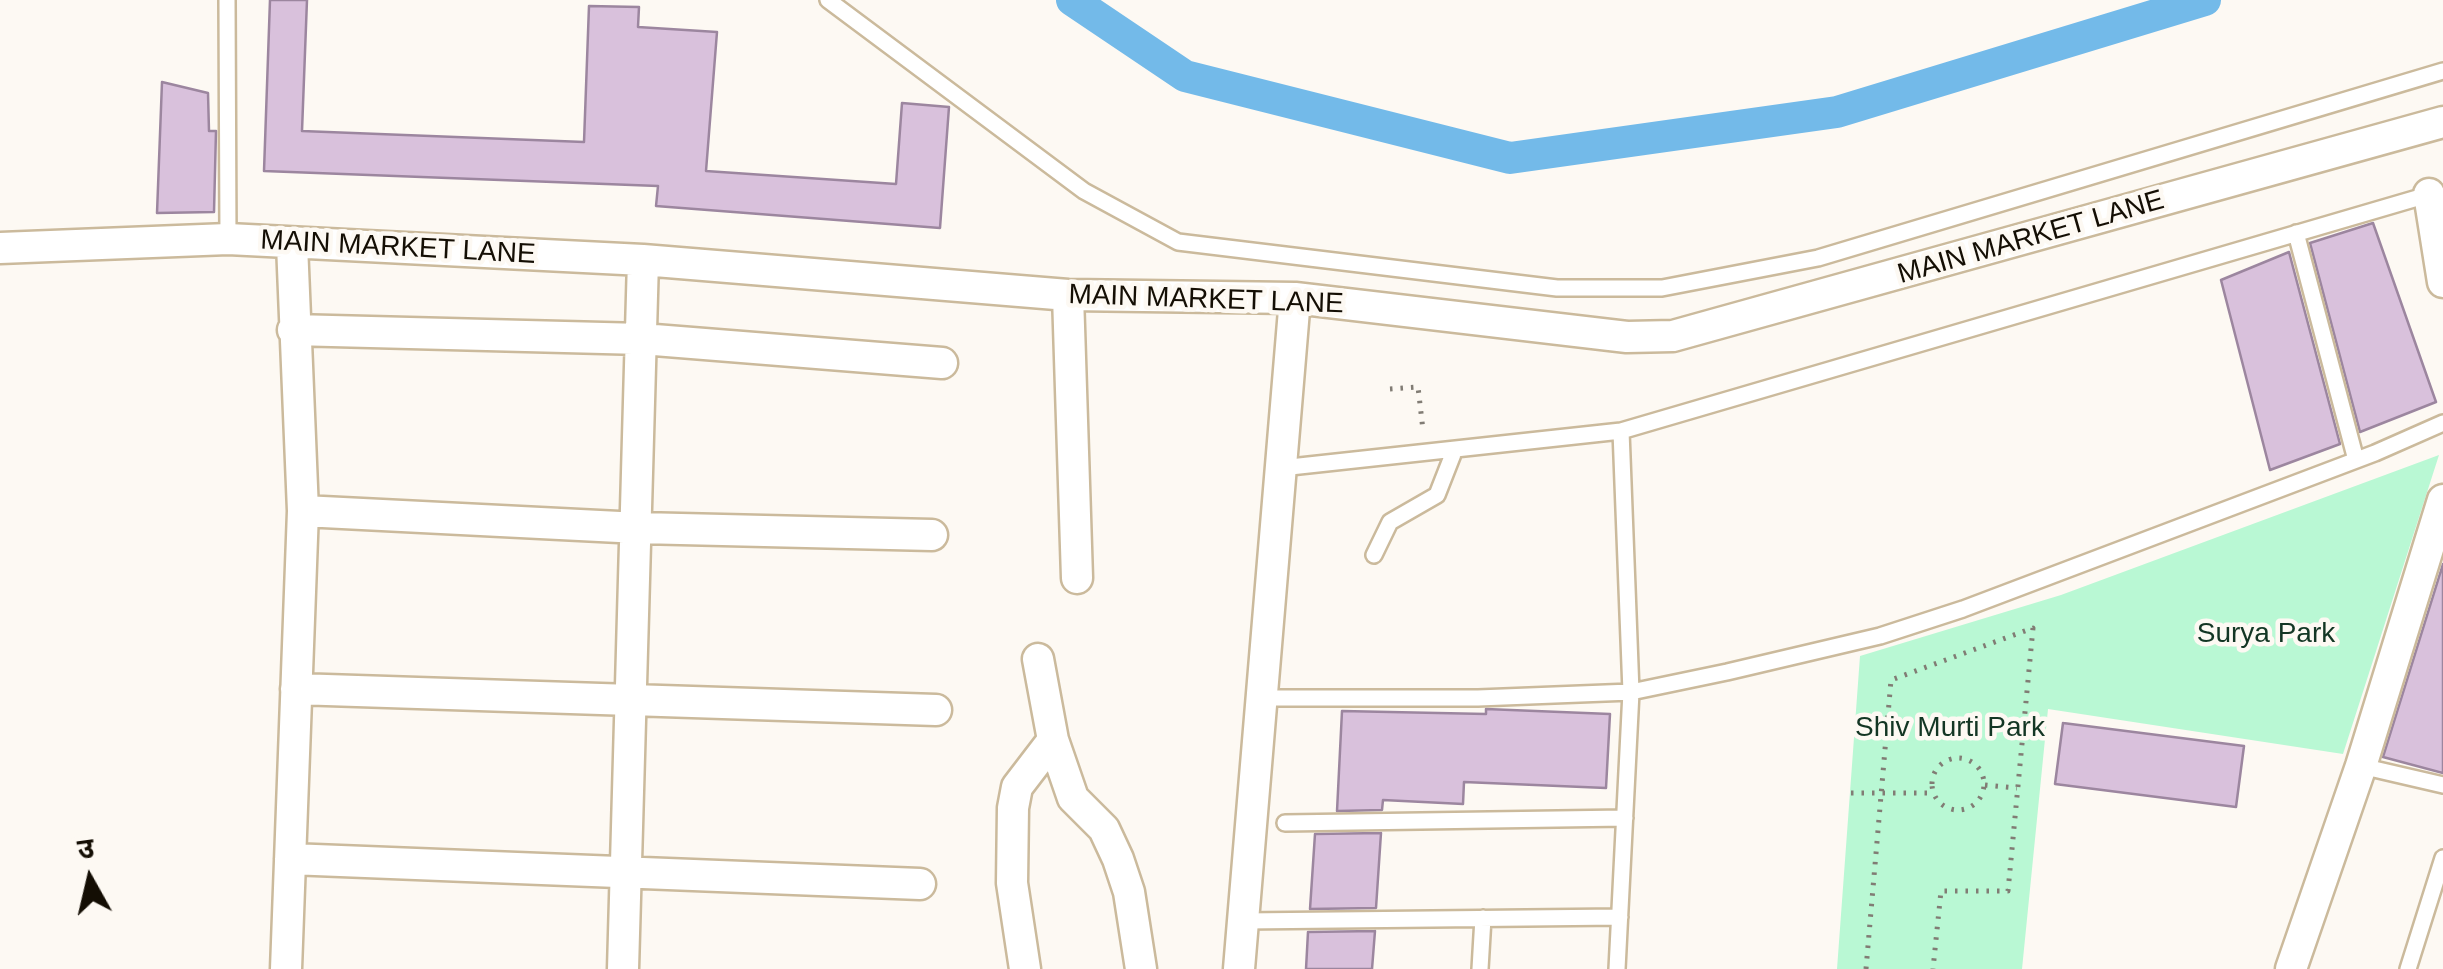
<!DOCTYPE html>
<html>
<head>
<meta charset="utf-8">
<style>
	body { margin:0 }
	#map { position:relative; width:2443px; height:969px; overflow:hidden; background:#fdf9f3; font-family:Arial,"Noto Sans Devanagari",sans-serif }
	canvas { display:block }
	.north { position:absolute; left:40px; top:829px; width:100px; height:100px; -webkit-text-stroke:8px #fdf9f3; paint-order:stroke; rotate:352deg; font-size:28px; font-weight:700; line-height:40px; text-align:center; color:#140e04 }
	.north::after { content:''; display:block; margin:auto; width:35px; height:45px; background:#140e04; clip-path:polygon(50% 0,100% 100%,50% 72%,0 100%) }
</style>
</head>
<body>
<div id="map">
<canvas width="2443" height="969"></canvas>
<div class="north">उ</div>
</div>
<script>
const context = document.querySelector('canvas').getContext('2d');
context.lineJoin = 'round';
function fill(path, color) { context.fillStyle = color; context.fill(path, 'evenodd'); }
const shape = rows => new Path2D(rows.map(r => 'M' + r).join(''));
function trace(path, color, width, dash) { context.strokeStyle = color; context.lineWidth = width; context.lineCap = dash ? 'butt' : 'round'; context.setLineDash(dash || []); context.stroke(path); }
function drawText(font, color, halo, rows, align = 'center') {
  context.font = font + ' Arial,sans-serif'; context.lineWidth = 9; context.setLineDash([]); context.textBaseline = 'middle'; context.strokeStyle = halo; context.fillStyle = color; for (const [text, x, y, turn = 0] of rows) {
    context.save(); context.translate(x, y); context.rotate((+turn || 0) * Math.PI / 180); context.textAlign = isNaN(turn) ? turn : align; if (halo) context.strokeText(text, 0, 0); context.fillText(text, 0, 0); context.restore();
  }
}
fill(shape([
	[2439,455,2343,754,2048,709,2022,969,1837,969,1860,656,2061,595]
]), '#b9f8d4');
trace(shape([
	[1072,0,1185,76,1510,158,1837,112,2205,0]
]), '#73bae9', 32);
const building = shape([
	[270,0,307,0,302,131,584,142,589,6,639,7,638,27,717,32,706,171,896,184,902,103,949,107,940,228,656,206,658,186,264,171,270,0],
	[162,82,208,93,209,131,216,131,214,212,157,213,162,82],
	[2373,223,2436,402,2360,432,2310,243,2373,223],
	[2289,252,2340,444,2270,470,2221,280,2289,252],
	[2443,564,2443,773,2383,757,2443,564],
	[1486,709,1610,714,1606,788,1464,782,1463,804,1383,800,1382,810,1337,811,1342,711,1486,714,1486,709],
	[2063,723,2244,746,2236,807,2055,784,2063,723],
	[1381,833,1376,908,1310,909,1315,834,1381,833],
	[1375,931,1372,969,1306,969,1308,932,1375,931]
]);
fill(building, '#d9c1dc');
trace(building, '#9c869f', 2.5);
const service = shape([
	[227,0,228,239],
	[828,0,1084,191,1178,242,1557,288,1662,288,1818,258,2443,71],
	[2296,233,2356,460],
	[1281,468,1621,431,2431,194],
	[1374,555,1390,522,1437,495,1455,449],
	[1265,698,1478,698,1631,692,1727,672,1880,636,1963,609,2375,453,2443,423],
	[2361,766,2443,785],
	[1285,823,1625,818],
	[1244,921,1620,917],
	[1480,969,1483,918],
	[1617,969,1631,692,1621,431],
	[2408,969,2443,858]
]);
const minor = shape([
	[2429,194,2443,282],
	[0,248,228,239,643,260,1068,295,1295,298,1627,337,1673,336,2443,122],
	[1068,295,1077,578],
	[293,330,642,339,942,363],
	[303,511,639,528,932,535],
	[296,689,936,710],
	[1053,740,1073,798,1104,829,1118,859,1129,892,1141,969],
	[290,859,920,884],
	[286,969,303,511,292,244],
	[623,969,643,260],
	[1025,969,1012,883,1013,808,1017,787,1053,740,1038,659],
	[1239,969,1295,298],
	[2291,969,2361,766,2443,500]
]);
trace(service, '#cbba9c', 20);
trace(minor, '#cbba9c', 35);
trace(shape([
	[1390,389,1418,387,1423,430],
	'1932 784a26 26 0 1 1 52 0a26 26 0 1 1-52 0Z',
	[1985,785,2017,788],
	[1851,793,1933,793],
	[1866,969,1891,680,2033,628,2008,891,1941,891,1933,969]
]), '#817c74', 5, [2.5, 8]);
trace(service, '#fff', 15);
trace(minor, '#fff', 30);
drawText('28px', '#140e04', '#fdf9f3', [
	["MAIN MARKET LANE",2031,238,-16],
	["MAIN MARKET LANE",398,248,3],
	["MAIN MARKET LANE",1206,300,2]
]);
drawText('28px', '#133624', '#fdf9f3', [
	["Surya Park",2266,634],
	["Shiv Murti Park",1950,728]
]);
</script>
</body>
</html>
